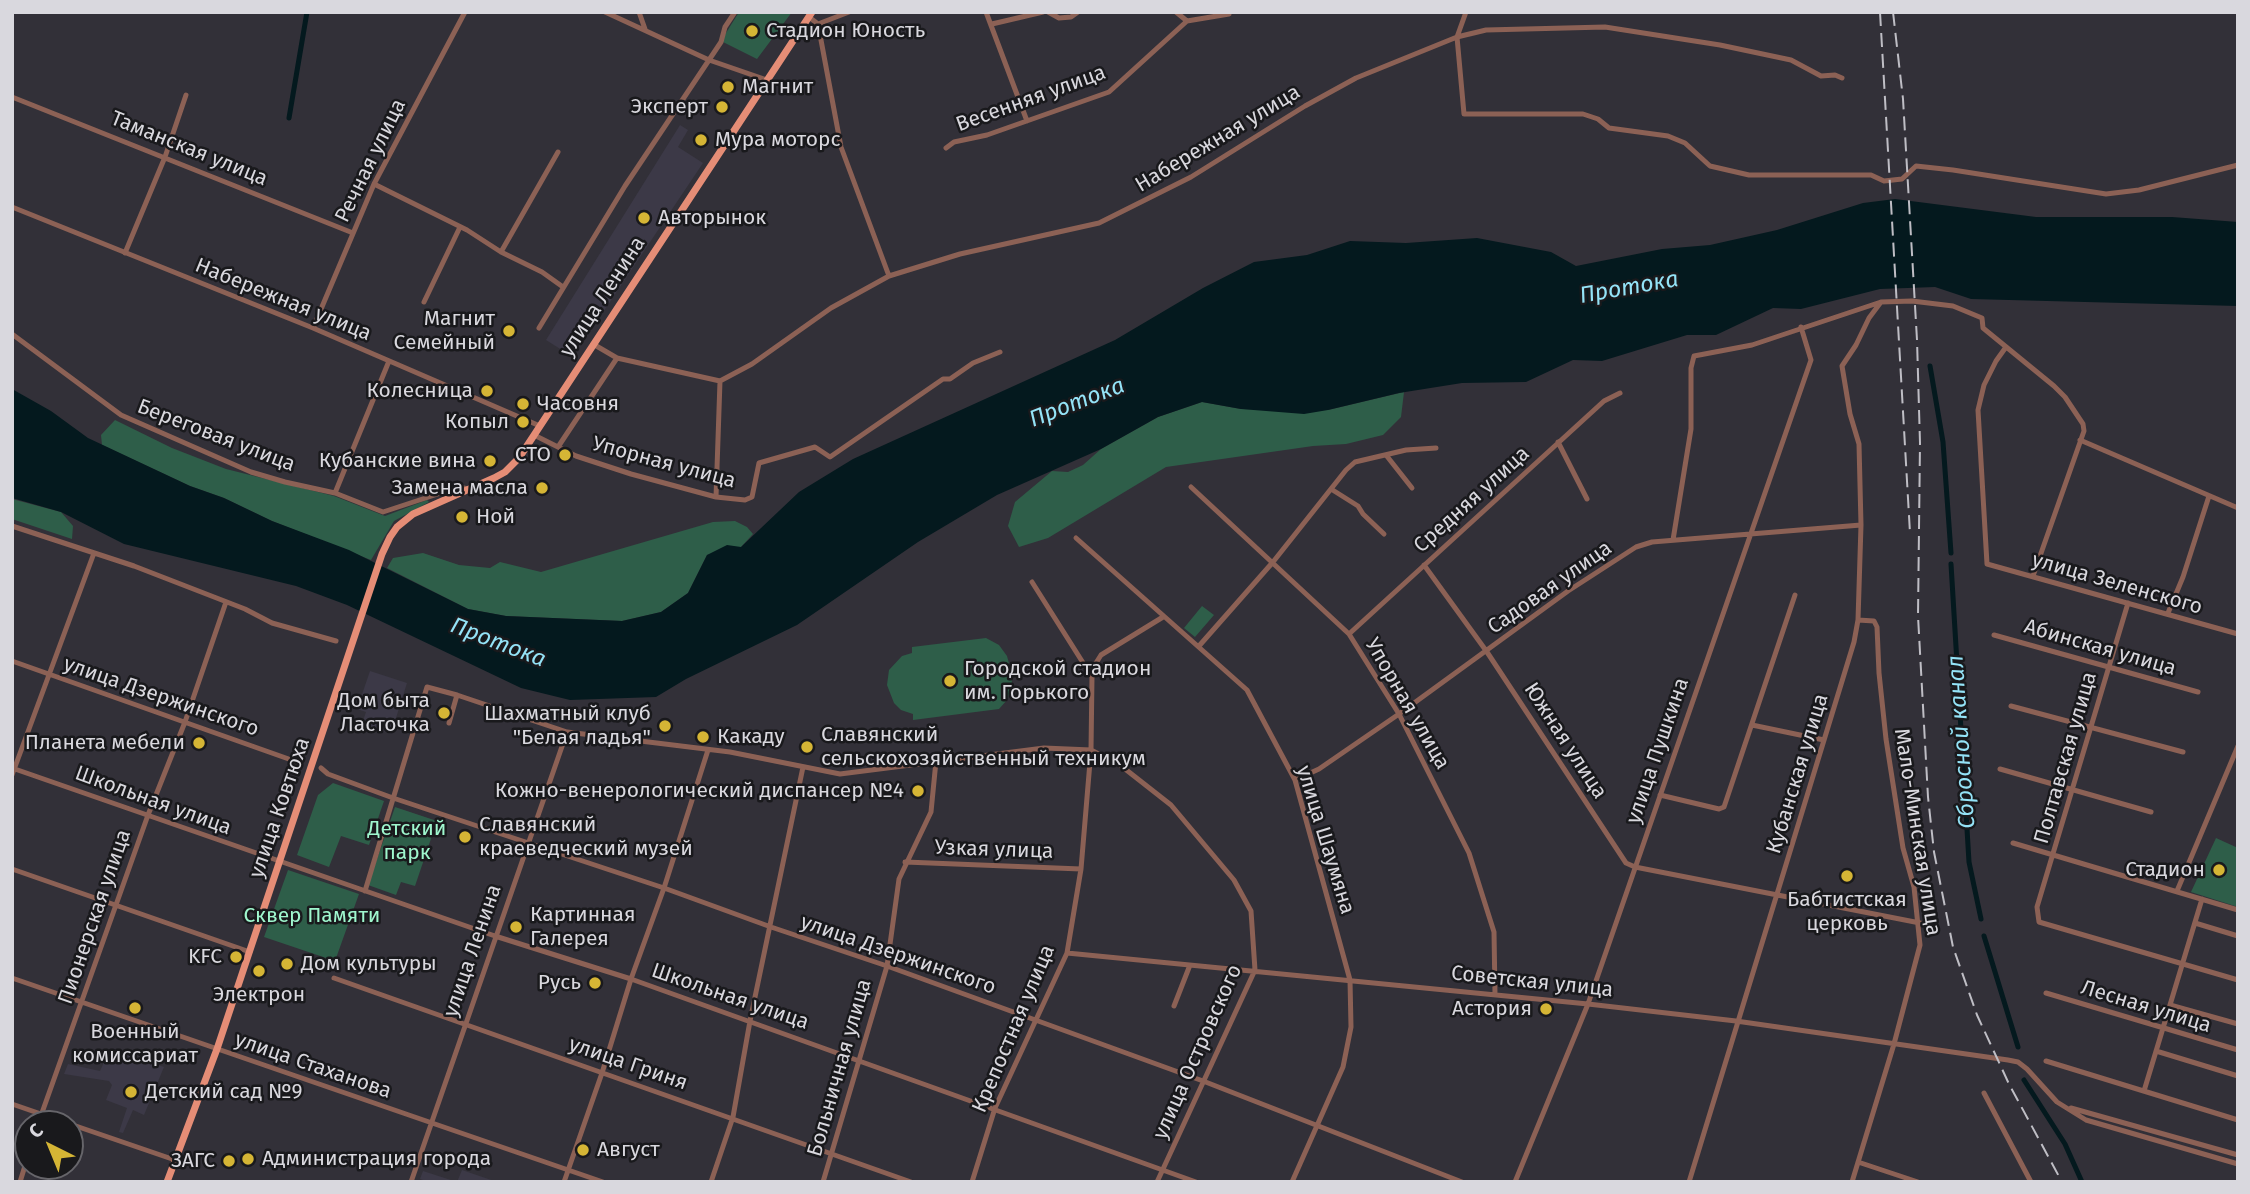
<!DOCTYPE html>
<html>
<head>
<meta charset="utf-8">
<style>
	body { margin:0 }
	#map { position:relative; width:2250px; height:1194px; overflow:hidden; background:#323038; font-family:"Fira Sans",sans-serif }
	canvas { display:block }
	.frame { position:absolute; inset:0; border:14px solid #d9d8de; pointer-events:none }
	.north { position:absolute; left:14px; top:1110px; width:70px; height:70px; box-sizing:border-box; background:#19191c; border:2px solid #66656a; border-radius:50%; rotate:317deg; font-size:19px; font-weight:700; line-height:28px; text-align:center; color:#d9d8de }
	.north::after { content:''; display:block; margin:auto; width:24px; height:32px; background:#d5b535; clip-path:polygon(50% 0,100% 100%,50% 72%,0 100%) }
</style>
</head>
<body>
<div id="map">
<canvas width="2250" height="1194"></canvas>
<div class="frame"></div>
<div class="north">С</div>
</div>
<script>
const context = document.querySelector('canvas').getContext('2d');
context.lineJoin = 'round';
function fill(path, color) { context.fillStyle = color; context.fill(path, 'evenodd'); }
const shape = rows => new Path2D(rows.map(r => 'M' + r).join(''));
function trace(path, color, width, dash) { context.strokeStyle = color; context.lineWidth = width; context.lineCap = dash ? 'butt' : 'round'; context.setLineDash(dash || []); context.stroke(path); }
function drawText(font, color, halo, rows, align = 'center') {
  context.font = font + ' "Fira Sans",sans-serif'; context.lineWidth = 5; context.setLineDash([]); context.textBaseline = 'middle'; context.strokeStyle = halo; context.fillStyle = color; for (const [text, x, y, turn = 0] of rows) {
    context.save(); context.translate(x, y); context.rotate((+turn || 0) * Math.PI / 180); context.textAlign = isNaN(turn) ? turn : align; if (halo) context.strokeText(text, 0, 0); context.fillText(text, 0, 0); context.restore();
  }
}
fill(shape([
	[680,125,688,130,678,147,703,163,573,357,546,340],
	[370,671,407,683,391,734,362,724,366,712,357,709],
	[110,1049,164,1067,144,1115,133,1110,123,1133,119,1132,127,1108,106,1100,112,1085,109,1081,64,1074,68,1064,100,1071],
	[462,1170,497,1182,429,1182,420,1179,423,1171,457,1182]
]), '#3c3947');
fill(shape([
	[739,12,792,12,757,59,721,41],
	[1404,392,1401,417,1383,435,1346,444,1313,446,1166,467,1048,538,1019,547,1008,526,1015,502,1052,471,1068,472,1083,465,1101,449,1158,417,1202,402,1241,409,1328,410],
	[115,420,172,448,226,469,334,496,385,516,427,500,429,502,394,521,371,560,272,521,224,498,190,486,102,445,101,435],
	[12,499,61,512,73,526,72,539,12,519],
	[735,521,747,527,753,534,741,547,707,555,688,593,661,612,622,621,506,616,468,609,387,568,393,558,423,553,459,565,490,568,500,562,541,572,713,522],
	[1202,606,1214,615,1195,637,1184,628],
	[986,638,999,645,1007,656,1011,671,1012,684,1007,700,999,709,913,720,913,714,901,710,894,703,887,685,889,670,902,656,912,653,912,647],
	[333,783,384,801,369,845,341,836,329,867,297,855,318,795],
	[395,807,437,821,415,886,401,882,396,895,368,885],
	[2216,838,2238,848,2238,907,2191,892],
	[288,870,359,894,335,961,264,937]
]), '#2e5e49');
fill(shape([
	[1895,199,2036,217,2172,217,2238,222,2238,306,1971,299,1935,287,1880,289,1801,309,1773,308,1716,335,1687,335,1602,361,1573,360,1526,382,1462,383,1399,393,1328,410,1304,414,1241,409,1202,402,1158,417,1101,449,997,495,918,542,797,625,686,679,656,697,570,700,521,688,347,605,296,586,124,544,61,512,12,498,12,389,51,411,88,438,190,486,224,498,272,521,349,550,468,609,506,616,622,621,661,612,688,593,707,555,727,545,741,547,799,492,853,459,1115,340,1203,288,1254,262,1307,255,1350,241,1406,243,1477,238,1551,252,1576,266,1662,249,1710,245,1777,230,1863,203]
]), '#04191e');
trace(shape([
	[289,118,307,12],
	[1930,366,1943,442,1951,553],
	[1951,564,1969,862,1981,919],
	[1984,936,2018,1047],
	[2024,1080,2065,1144,2082,1182]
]), '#04191e', 5);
trace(shape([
	[605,12,709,60,767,80],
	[639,12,645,29],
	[986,12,1027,121],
	[1048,12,1059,18,1071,17,1078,12],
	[1176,12,1187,21],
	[1466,12,1457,37,1464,114,1583,114,1598,119,1609,128,1668,136,1685,143,1710,166,1749,175,1871,175,1884,181,1902,179,1916,166,1953,170,2106,194,2139,190,2238,165],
	[809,17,818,24,849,12],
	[818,24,841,147,889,276],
	[992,24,1043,12],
	[12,97,353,233],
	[946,148,954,142,987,135,1109,92,1187,21,1229,14],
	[374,184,467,230,501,252,542,272,563,287],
	[12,207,313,328,540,426],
	[501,252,558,152],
	[125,253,165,157,186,95],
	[424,302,460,227],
	[313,328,374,184,465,12],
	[539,328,625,186,721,42,725,27,735,12],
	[12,334,121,415,251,472,285,482,335,493,383,512,459,487,468,489],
	[593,344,617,358,720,381,752,364,831,308,889,276,960,254,1099,223,1191,177,1305,106,1356,78,1457,37,1486,30,1605,27,1720,45,1791,60,1821,76,1835,75,1842,78],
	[2006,347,1996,361,1984,385,1978,410,1987,564,2238,634],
	[534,435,576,456,631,474,716,497,745,500,752,497,759,463,815,447,830,457,943,379,950,379,973,363,1000,352],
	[2080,440,2238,508],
	[1558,442,1587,499],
	[558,447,617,358],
	[1386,455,1412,488],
	[1191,487,1349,634,1399,714,1469,853,1494,932,1495,994],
	[1331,489,1358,506,1363,514,1384,534],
	[335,493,389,361],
	[716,497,720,381],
	[12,526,134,566,245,609,272,623,336,641],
	[1076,538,1247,690,1295,780,1350,980,1351,1027,1343,1067,1292,1182],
	[1673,540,1691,429,1691,368,1694,356,1752,345,1881,302],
	[1424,565,1487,652,1626,863,1635,867,1920,923],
	[1032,582,1092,677],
	[2128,603,2037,907,2039,922,2238,980],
	[2168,613,2183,577,2209,496],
	[1349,634,1604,401,1620,393],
	[1994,635,2198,692],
	[1199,646,1273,562,1346,470,1355,462,1406,450,1436,448],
	[12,661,300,763],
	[457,695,567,732,730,752,840,774,1044,748,1091,750,1120,765,1171,805,1234,880,1251,911,1255,970,1157,1182],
	[2011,706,2183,752],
	[1752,725,1824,740],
	[12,768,495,936,631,979,1196,1182],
	[321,768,328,774,393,798,664,888,771,927,887,966,1203,1081,1462,1182],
	[2000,769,2151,812],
	[12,775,94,553],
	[1295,780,1319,769,1399,714,1568,591,1636,547,1652,542,1861,525],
	[1660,795,1719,809,1724,807,1795,595],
	[2013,843,2238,910],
	[905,862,1081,869],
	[12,869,250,952],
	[365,891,427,687,457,695,449,723],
	[2177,891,2238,746],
	[2195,923,2238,936],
	[1067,953,1588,1004,1736,1021,2008,1060,2018,1062,2027,1069,2057,1102,2086,1120,2238,1164],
	[12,978,603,1182],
	[334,978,911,1182],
	[2046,993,2238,1050],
	[2170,1005,2238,1024],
	[1174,1006,1190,965],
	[2156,1051,2238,1076],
	[2046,1061,2238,1120],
	[2144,1091,2202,899],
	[1984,1093,2031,1182],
	[12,1104,70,1124],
	[2071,1108,2238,1155],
	[38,1124,148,815,185,722,226,602],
	[70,1124,175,1160],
	[1858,1162,1918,1182],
	[20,1182,28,1156],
	[411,1182,567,732],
	[564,1182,602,1073,631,979,664,888,708,750],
	[711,1182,733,1117,750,1021,803,767],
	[823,1182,887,966,899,879,931,812,936,761],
	[972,1182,995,1108,1067,953,1081,869,1091,750,1092,677,1096,663,1101,655,1163,617],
	[1515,1182,1588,1004,1811,360,1801,327],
	[1689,1182,1854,642,1858,620,1861,525,1859,444,1850,414,1842,366,1856,345,1869,318,1881,302,1912,301,1953,306,1982,318,1983,328,2054,386,2065,397,2083,424,2084,431,2033,576],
	[1852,1182,1894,1044,1920,945,1914,887,1903,848,1886,739,1879,673,1877,627,1874,621,1858,620]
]), '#8c6155', 5);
trace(shape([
	[167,1182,217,1049,382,554,390,537,397,527,413,514,494,478,505,472,519,458,812,12]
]), '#e58d76', 7);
trace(shape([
	[1880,12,1910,533],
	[1893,12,1903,99,1917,340,1920,443,1918,616,1928,797,1934,852,1953,947,1977,1015,2009,1084,2062,1182]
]), '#bfbec5', 2, [14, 7]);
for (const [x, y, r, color] of [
	[752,31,7,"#d5b535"],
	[728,87,7,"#d5b535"],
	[722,107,7,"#d5b535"],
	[701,140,7,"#d5b535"],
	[644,218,7,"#d5b535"],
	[509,331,7,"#d5b535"],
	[487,391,7,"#d5b535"],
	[523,404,7,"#d5b535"],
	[523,422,7,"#d5b535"],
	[565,455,7,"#d5b535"],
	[490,461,7,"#d5b535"],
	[542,488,7,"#d5b535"],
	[462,517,7,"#d5b535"],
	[950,681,7,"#d5b535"],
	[444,713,7,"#d5b535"],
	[665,726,7,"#d5b535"],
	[703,737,7,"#d5b535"],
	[199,743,7,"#d5b535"],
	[807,747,7,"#d5b535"],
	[918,791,7,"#d5b535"],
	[465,837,7,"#d5b535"],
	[2219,870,7,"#d5b535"],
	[1847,876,7,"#d5b535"],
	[516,927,7,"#d5b535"],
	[236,957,7,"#d5b535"],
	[287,964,7,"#d5b535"],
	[259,971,7,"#d5b535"],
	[595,983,7,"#d5b535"],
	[135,1008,7,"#d5b535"],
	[1546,1009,7,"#d5b535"],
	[131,1092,7,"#d5b535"],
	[583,1150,7,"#d5b535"],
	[248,1159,7,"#d5b535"],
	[229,1161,7,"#d5b535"]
]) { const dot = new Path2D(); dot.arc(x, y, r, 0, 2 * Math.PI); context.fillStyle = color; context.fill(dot); trace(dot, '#19191c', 2.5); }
drawText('21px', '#d9d8de', '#19191c', [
	["Стадион Юность",766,31,"left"],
	["Магнит",742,87,"left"],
	["Эксперт",708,107],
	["Мура моторс",715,140,"left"],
	["Авторынок",658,218,"left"],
	["Магнит",495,319],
	["Семейный",495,343],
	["Колесница",473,391],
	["Часовня",537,404,"left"],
	["Копыл",509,422],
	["СТО",551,455],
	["Кубанские вина",476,461],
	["Замена масла",528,488],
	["Ной",476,517,"left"],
	["Городской cтадион",964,669,"left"],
	["им. Горького",964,693,"left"],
	["Дом быта",430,701],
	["Ласточка",430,725],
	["Шахматный клуб",651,714],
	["\"Белая ладья\"",651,738],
	["Славянский",821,735,"left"],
	["сельскохозяйственный техникум",821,759,"left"],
	["Какаду",717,737,"left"],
	["Планета мебели",185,743],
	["Кожно-венерологический диспансер №4",904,791],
	["Славянский",479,825,"left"],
	["краеведческий музей",479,849,"left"],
	["Стадион",2205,870],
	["Бабтистская",1847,900,"center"],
	["церковь",1847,924,"center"],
	["Картинная",530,915,"left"],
	["Галерея",530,939,"left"],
	["KFC",222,957],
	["Дом культуры",301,964,"left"],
	["Русь",581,983],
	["Электрон",259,995,"center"],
	["Астория",1532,1009],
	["Военный",135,1032,"center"],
	["комиссариат",135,1056,"center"],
	["Детский сад №9",145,1092,"left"],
	["Август",597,1150,"left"],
	["Администрация города",262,1159,"left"],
	["ЗАГС",215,1161]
], 'right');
drawText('21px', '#d9d8de', '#19191c', [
	["Весенняя улица",1031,99,-20],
	["Набережная улица",1218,139,-31],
	["Таманская улица",189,149,22],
	["Речная улица",371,161,-64],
	["улица Ленина",603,297,-57],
	["Набережная улица",283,300,22],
	["Береговая улица",216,436,21],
	["Упорная улица",664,463,15],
	["Средняя улица",1472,500,-42],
	["улица Зеленского",2117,584,16],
	["Садовая улица",1550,588,-35],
	["Абинская улица",2100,648,16],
	["улица Дзержинского",161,697,19],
	["Упорная улица",1407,704,60],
	["Южная улица",1565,741,57],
	["улица Пушкина",1658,751,-71],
	["Полтавская улица",2066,758,-74],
	["Кубанская улица",1798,774,-73],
	["Школьная улица",153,801,20],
	["улица Ковтюха",280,808,-71],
	["Мало-Минская улица",1917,832,81],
	["улица Шаумяна",1325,840,73],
	["Узкая улица",994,850,2],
	["Пионерская улица",95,917,-71],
	["улица Ленина",473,951,-71],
	["улица Дзержинского",898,955,19],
	["Советская улица",1532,982,6],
	["Школьная улица",730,997,19],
	["Лесная улица",2146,1007,17],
	["Крепостная улица",1014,1029,-67],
	["улица Островского",1198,1052,-66],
	["улица Гриня",628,1064,19],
	["улица Стаханова",313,1066,19],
	["Больничная улица",840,1068,-74]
]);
drawText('21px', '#9ff7ce', '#19191c', [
	["Детский",407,829],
	["парк",407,853],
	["Сквер Памяти",312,916]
]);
drawText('italic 23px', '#94e3f7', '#19191c', [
	["Протока",1629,288,-10],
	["Протока",1077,403,-21],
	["Протока",498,643,21],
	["Сбросной канал",1962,742,-94]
]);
</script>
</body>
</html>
